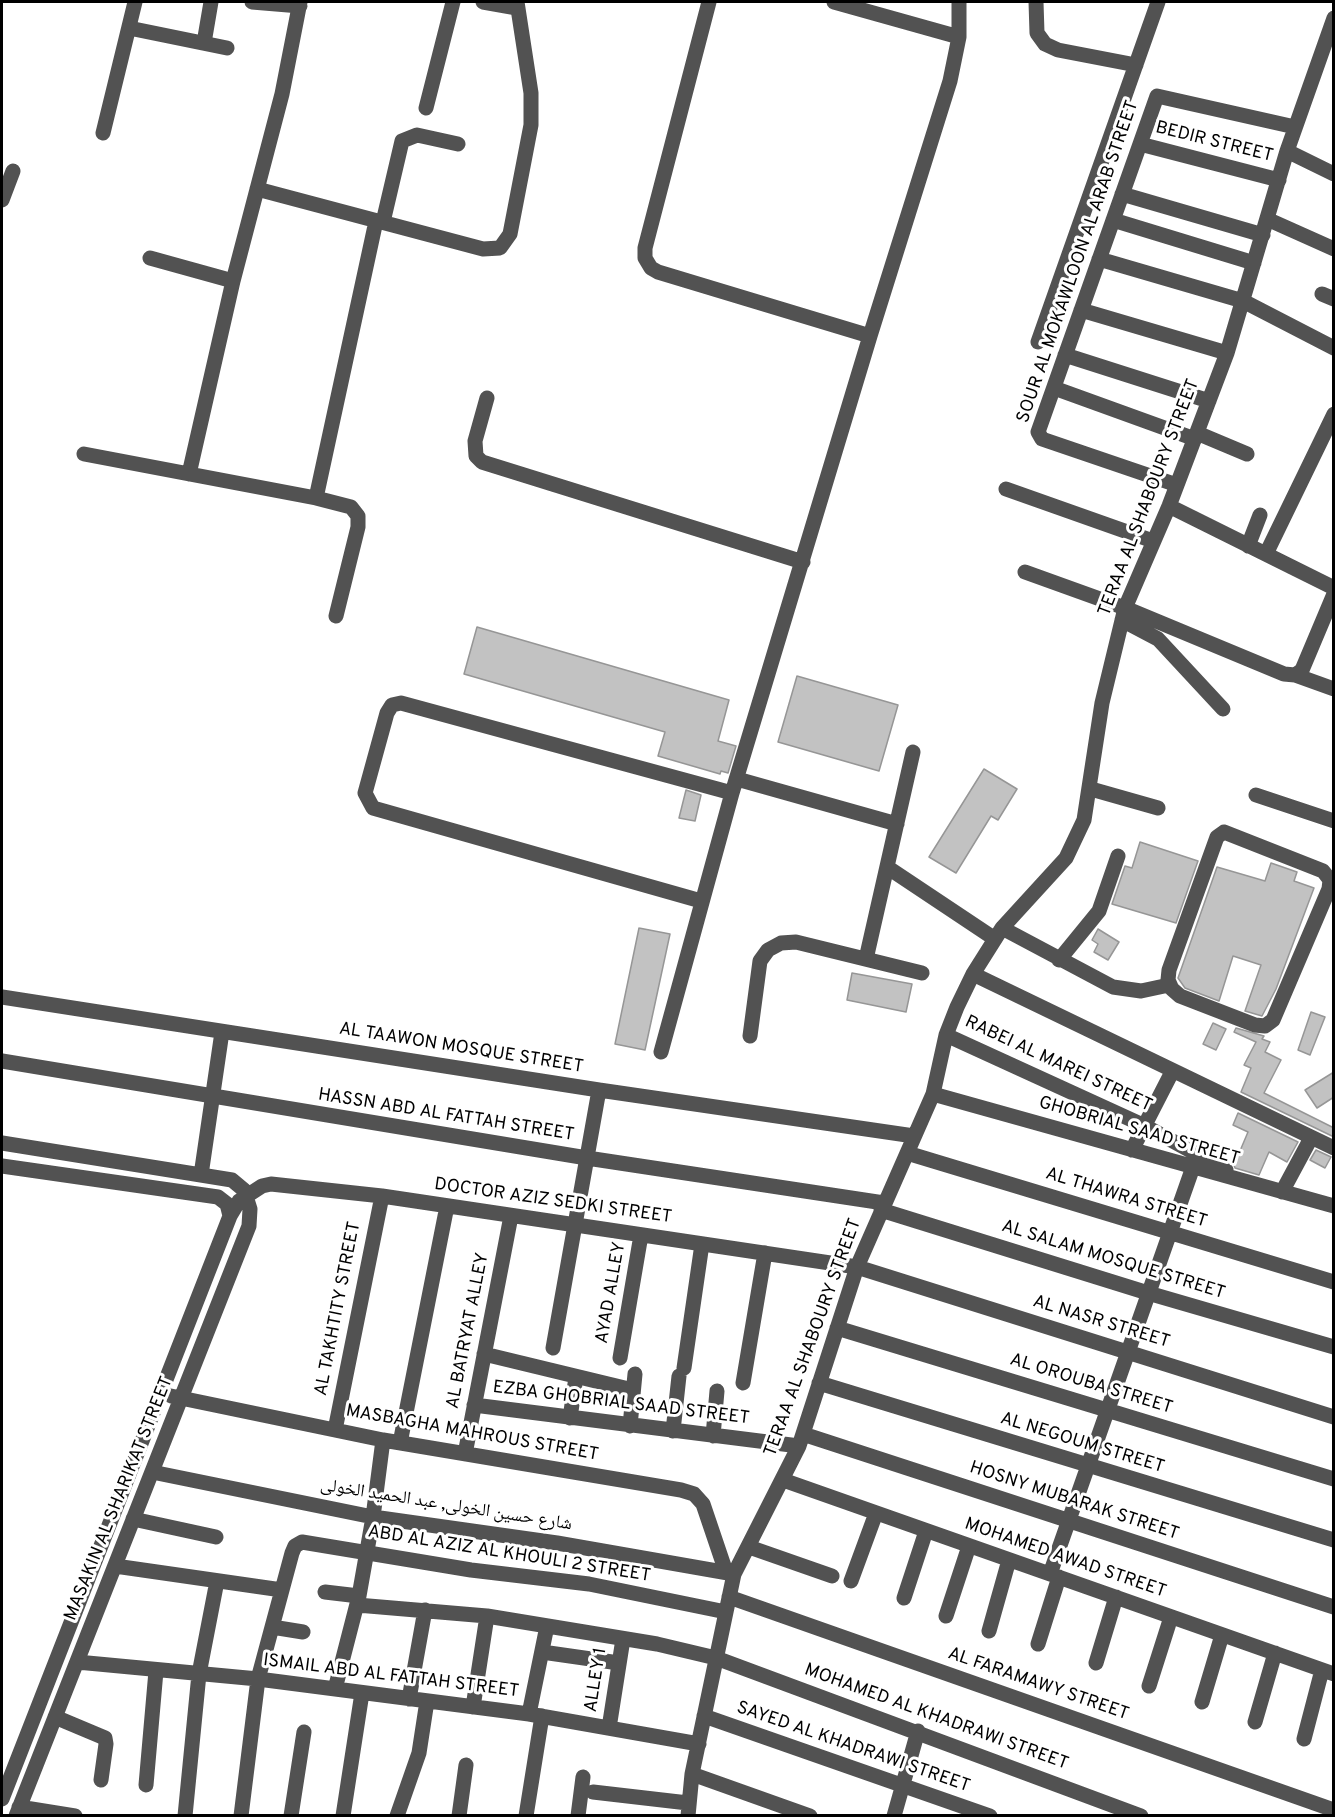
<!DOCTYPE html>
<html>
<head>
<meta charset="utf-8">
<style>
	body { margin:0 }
	#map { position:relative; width:1335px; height:1817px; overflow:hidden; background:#fff; font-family:Overpass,sans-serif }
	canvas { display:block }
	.frame { position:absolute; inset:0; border:3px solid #000; pointer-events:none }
</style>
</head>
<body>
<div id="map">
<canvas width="1335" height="1817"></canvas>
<div class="frame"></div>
</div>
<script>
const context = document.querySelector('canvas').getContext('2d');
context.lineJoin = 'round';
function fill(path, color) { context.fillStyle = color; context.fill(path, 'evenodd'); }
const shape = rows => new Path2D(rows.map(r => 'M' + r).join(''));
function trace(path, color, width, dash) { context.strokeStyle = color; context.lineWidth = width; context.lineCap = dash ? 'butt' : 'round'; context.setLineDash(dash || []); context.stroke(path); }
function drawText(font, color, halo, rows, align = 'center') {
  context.font = font + ' Overpass,"Noto Naskh Arabic",sans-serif'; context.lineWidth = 6; context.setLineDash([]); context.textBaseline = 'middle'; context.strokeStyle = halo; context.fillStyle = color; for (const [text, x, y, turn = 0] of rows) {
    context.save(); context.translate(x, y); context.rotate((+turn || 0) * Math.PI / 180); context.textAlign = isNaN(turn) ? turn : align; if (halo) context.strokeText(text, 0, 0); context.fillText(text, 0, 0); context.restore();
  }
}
const building = shape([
	[477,627,729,700,718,741,736,746,728,773,721,771,720,774,658,756,665,732,464,674,477,627],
	[797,676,898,705,879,771,778,742,797,676],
	[984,769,1017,789,998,820,991,816,956,873,929,857,984,769],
	[686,790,701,795,695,821,679,818,686,790],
	[1140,842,1198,861,1176,923,1112,904,1125,866,1132,868,1140,842],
	[1271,863,1297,872,1294,881,1314,888,1276,989,1262,1016,1245,1011,1261,965,1233,956,1219,1001,1185,988,1178,978,1217,867,1265,881,1271,863],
	[639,928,670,934,645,1050,615,1044,639,928],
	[1098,929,1119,942,1108,960,1094,952,1098,944,1092,940,1098,929],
	[852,973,912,984,906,1012,847,1000,852,973],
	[1311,1012,1325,1017,1310,1055,1298,1050,1311,1012],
	[1213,1023,1226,1029,1216,1050,1203,1044,1213,1023],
	[1236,1028,1264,1036,1262,1039,1270,1042,1265,1052,1281,1060,1264,1093,1334,1128,1334,1137,1241,1092,1251,1068,1244,1065,1256,1042,1234,1032,1236,1028],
	[1334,1072,1334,1097,1317,1108,1305,1090,1334,1072],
	[1238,1113,1298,1142,1287,1162,1269,1152,1259,1175,1235,1168,1234,1165,1248,1132,1233,1125,1238,1113],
	[1316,1150,1331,1157,1325,1168,1310,1160,1316,1150]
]);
fill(building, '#c2c2c2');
trace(building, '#969696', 1.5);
trace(shape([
	[252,2,300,6],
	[483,2,517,8],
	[709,2,645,248,645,258,651,268,658,272,870,336],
	[834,2,959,37],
	[1036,2,1037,33,1045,44,1058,50,1136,65],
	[129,28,227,48],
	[204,43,211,2],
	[426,108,453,2],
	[103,133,135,2],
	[1140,144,1279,180],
	[1287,151,1334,174],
	[257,189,483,249,500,248,510,234,531,125,531,93,517,2],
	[1122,194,1263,235],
	[2,200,13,171],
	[1267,219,1334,249],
	[1113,220,1254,263],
	[383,222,402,141,417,135,458,144],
	[150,258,233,281],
	[1099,259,1243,301,1334,348],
	[1322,294,1334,299],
	[1081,310,1227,353],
	[1038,342,1158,2],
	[1065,355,1209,401],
	[1054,388,1195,439],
	[487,398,475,441,476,456,482,462,803,562],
	[1197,433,1247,454],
	[84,454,316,498,351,507,358,516,358,527,336,616],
	[189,474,233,281,282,94,300,2],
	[1177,485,1042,439,1038,432,1157,96,1295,127],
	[1006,489,1153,541],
	[316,498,376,221],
	[1169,506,1334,588],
	[1248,546,1260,515],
	[1266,554,1334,414],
	[1025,572,1125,608,1284,674,1295,675,1302,670,1334,594],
	[1122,620,1158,639,1223,709],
	[1295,675,1334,689],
	[737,779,897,824],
	[1091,789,1158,808],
	[1256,795,1334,821],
	[1224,832,1323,871,1330,880,1329,889,1273,1020,1265,1026,1255,1025,1180,996,1172,989,1168,980,1169,970,1217,837,1224,832],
	[887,867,995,939],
	[701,901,373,808,365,793,387,713,392,705,401,703,732,793],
	[1002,928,1113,987,1141,991,1169,985],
	[866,959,913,752],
	[1059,960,1099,911,1118,856],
	[973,974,1334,1148],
	[2,997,599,1090,914,1136],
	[946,1035,1145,1126,1226,1170],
	[750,1036,760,961,768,950,781,943,796,942,922,973],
	[661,1052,732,793,870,336,950,81,959,37,959,2],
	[2,1061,587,1158,884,1203],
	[933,1094,1334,1206],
	[2,1143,232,1180,244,1190,250,1209,249,1226,16,1816],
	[1132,1150,1172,1072],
	[907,1153,1334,1282],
	[2,1166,218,1197,227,1204,230,1216],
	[201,1175,222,1032],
	[1282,1192,1311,1138],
	[881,1210,1148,1293,1334,1347],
	[837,1328,1334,1479],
	[553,1348,599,1090],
	[484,1354,633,1390],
	[620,1358,641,1235],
	[684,1368,702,1244],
	[743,1383,765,1253],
	[819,1383,1334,1540],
	[171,1396,383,1440,681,1490,694,1494,703,1504,726,1572],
	[474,1405,799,1446],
	[570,1418,576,1377],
	[630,1426,635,1374],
	[335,1430,382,1196],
	[673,1431,679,1376],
	[803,1434,1334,1607],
	[713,1436,717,1391],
	[400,1443,447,1206],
	[465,1454,511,1216],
	[152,1472,373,1517,557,1543,734,1574],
	[783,1480,1334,1674],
	[133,1519,216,1537],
	[749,1547,832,1576],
	[115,1566,282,1590],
	[1050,1574,1193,1167],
	[851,1581,876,1513],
	[325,1592,359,1596],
	[729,1597,1334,1810],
	[904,1598,926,1531],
	[357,1605,487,1616,657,1644,716,1658,1141,1816],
	[946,1616,969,1546],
	[272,1627,303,1632],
	[989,1631,1009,1560],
	[1038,1644,1059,1577],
	[542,1652,619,1663],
	[77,1662,258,1679,529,1714,699,1744],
	[1096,1663,1116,1597],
	[1149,1686,1171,1617],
	[335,1689,359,1596,373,1517,383,1440],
	[409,1699,425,1610],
	[1202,1702,1222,1635],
	[473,1707,487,1616],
	[529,1714,547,1626],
	[704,1716,990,1816],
	[55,1717,105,1738,106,1744,101,1780],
	[1255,1722,1275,1653],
	[609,1728,623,1639],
	[1304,1739,1322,1670],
	[692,1774,810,1816],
	[146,1785,156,1671],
	[593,1792,688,1803],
	[2,1799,230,1216,239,1201,262,1186,271,1184,382,1196,857,1267,1334,1417],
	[19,1807,75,1816],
	[185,1816,199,1674,217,1581],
	[241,1816,258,1679,292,1553,295,1546,302,1542,471,1570,589,1584,726,1612],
	[291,1816,304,1732],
	[343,1816,362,1693],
	[397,1816,419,1753,427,1701],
	[459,1816,466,1765],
	[526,1816,542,1716],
	[578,1816,583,1777],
	[688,1816,692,1774,734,1574,799,1446,857,1267,933,1094,946,1035,957,1007,973,974,1002,928,1066,858,1084,820,1102,703,1125,608,1169,506,1227,353,1287,151,1334,18],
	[894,1816,918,1731]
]), '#525252', 15);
drawText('18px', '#000', '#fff', [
	["BEDIR STREET",1214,143,14],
	["SOUR AL MOKAWLOON AL ARAB STREET",1079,262,-71],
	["TERAA AL SHABOURY STREET",1150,498,-69],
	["AL TAAWON MOSQUE STREET",461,1049,9],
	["RABEI AL MAREI STREET",1058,1065,25],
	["HASSN ABD AL FATTAH STREET",446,1116,9],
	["GHOBRIAL SAAD STREET",1139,1132,16],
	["AL THAWRA STREET",1126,1199,17],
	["DOCTOR AZIZ SEDKI STREET",553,1202,8],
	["AL SALAM MOSQUE STREET",1113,1261,17],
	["AYAD ALLEY",612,1293,-80],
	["AL TAKHTITY STREET",339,1309,-79],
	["AL NASR STREET",1101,1323,17],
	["AL BATRYAT ALLEY",469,1331,-79],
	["TERAA AL SHABOURY STREET",814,1338,-70],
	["AL OROUBA STREET",1091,1385,17],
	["EZBA GHOBRIAL SAAD STREET",621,1404,7],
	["MASBAGHA MAHROUS STREET",472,1434,10],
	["AL NEGOUM STREET",1082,1444,17],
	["MASAKIN AL SHARIKAT STREET",120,1499,-68],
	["HOSNY MUBARAK STREET",1074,1502,18],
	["شارع حسين الخولى, عبد الحميد الخولى",446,1506,9],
	["ABD AL AZIZ AL KHOULI 2 STREET",509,1555,9],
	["MOHAMED AWAD STREET",1065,1559,19],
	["ISMAIL ABD AL FATTAH STREET",391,1677,7],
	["ALLEY 1",597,1680,-81],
	["AL FARAMAWY STREET",1038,1685,19],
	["MOHAMED AL KHADRAWI STREET",936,1718,20],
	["SAYED AL KHADRAWI STREET",853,1748,19]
]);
</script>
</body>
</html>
